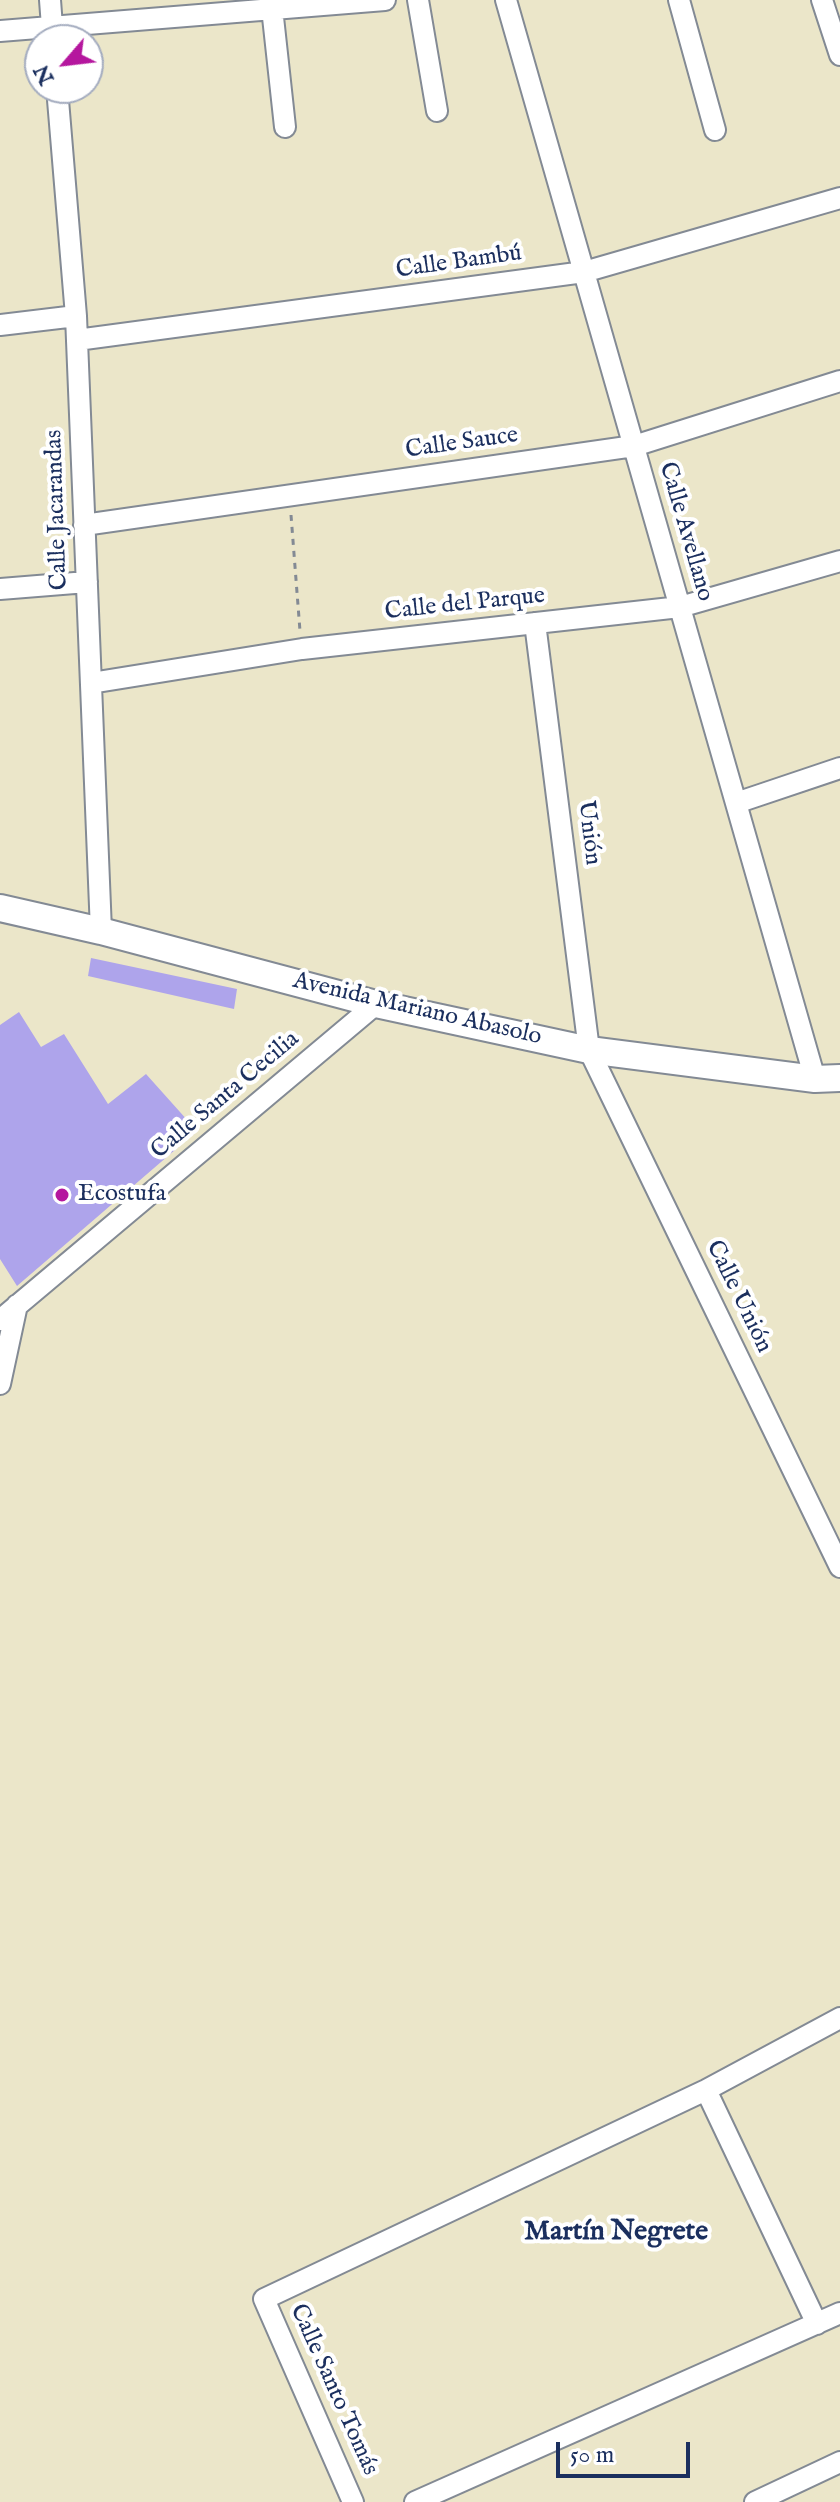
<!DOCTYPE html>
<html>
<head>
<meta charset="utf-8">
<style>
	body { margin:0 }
	#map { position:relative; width:840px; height:2502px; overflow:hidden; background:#ebe6c9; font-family:"IM FELL English",serif }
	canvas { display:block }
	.north { position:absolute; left:24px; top:24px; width:80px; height:80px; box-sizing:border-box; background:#fff; border:2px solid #a4acbf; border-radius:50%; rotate:242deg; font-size:22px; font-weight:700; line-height:32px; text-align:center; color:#1b2f5e }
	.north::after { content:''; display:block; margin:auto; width:28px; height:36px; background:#b5179e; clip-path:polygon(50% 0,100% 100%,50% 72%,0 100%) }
	.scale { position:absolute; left:556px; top:2442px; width:134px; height:36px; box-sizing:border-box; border:4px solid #1b2f5e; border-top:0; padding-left:10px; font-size:24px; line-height:28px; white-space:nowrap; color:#1b2f5e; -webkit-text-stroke:6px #fff; paint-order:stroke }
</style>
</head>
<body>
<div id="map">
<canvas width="840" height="2502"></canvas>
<div class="north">N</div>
<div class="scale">50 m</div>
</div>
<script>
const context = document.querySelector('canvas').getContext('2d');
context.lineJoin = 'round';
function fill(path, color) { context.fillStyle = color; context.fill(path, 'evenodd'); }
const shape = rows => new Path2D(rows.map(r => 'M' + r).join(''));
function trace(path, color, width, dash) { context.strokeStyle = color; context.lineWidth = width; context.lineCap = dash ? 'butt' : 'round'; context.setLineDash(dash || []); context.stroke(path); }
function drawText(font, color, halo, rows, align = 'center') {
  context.font = font + ' "IM FELL English",serif'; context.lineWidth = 8; context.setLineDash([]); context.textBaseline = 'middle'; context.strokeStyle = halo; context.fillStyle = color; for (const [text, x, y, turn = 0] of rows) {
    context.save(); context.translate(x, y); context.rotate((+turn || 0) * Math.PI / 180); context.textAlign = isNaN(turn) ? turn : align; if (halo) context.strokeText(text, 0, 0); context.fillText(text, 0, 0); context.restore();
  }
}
fill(shape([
	[91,958,237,989,234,1009,88,976],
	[19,1012,41,1047,64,1034,108,1104,146,1074,197,1131,17,1286,0,1259,0,1025]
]), '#aea4eb');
const minor = shape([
	[50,0,53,40],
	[418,0,437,111],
	[506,0,815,1079],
	[679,0,715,130],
	[822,0,840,55],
	[272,8,285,127],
	[0,31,385,0],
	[57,88,76,316,101,931],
	[0,325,76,316],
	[77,340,584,272,840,198],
	[84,525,634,446,840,381],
	[0,589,87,582],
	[535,623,589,1050,840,1567],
	[91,683,302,649,680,607,840,561],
	[736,803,840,768],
	[0,1320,376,1004],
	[0,1384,17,1305],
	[706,2090,817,2324],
	[353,2502,264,2299,706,2090,840,2018],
	[415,2502,840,2313],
	[755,2502,840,2462]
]);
const tertiary = shape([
	[0,908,101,931,376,1004,589,1050,815,1079,840,1078]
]);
trace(minor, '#838a94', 24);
trace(tertiary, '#838a94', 30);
trace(shape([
	[291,515,300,631]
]), '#838a94', 3, [6, 6]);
trace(minor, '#fff', 20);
trace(tertiary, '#fff', 26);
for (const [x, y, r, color] of [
	[62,1195,8,"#b5179e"]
]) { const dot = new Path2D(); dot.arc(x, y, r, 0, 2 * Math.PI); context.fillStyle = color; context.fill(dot); trace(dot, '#fff', 3); }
drawText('24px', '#1b2f5e', '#fff', [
	["Calle Bambú",459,263,-8],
	["Calle Sauce",462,444,-8],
	["Calle Jacarandas",58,510,-92],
	["Calle Avellano",685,532,74],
	["Calle del Parque",465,605,-6],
	["Unión",588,833,83],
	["Avenida Mariano Abasolo",417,1010,13],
	["Calle Santa Cecilia",226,1096,-40],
	["Calle Unión",738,1297,64],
	["Calle Santo Tomás",333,2390,66]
]);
drawText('24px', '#1b2f5e', '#fff', [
	["Ecostufa",78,1195]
], 'left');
drawText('bold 28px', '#1b2f5e', '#fff', [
	["Martín Negrete",616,2233]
]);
</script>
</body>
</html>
